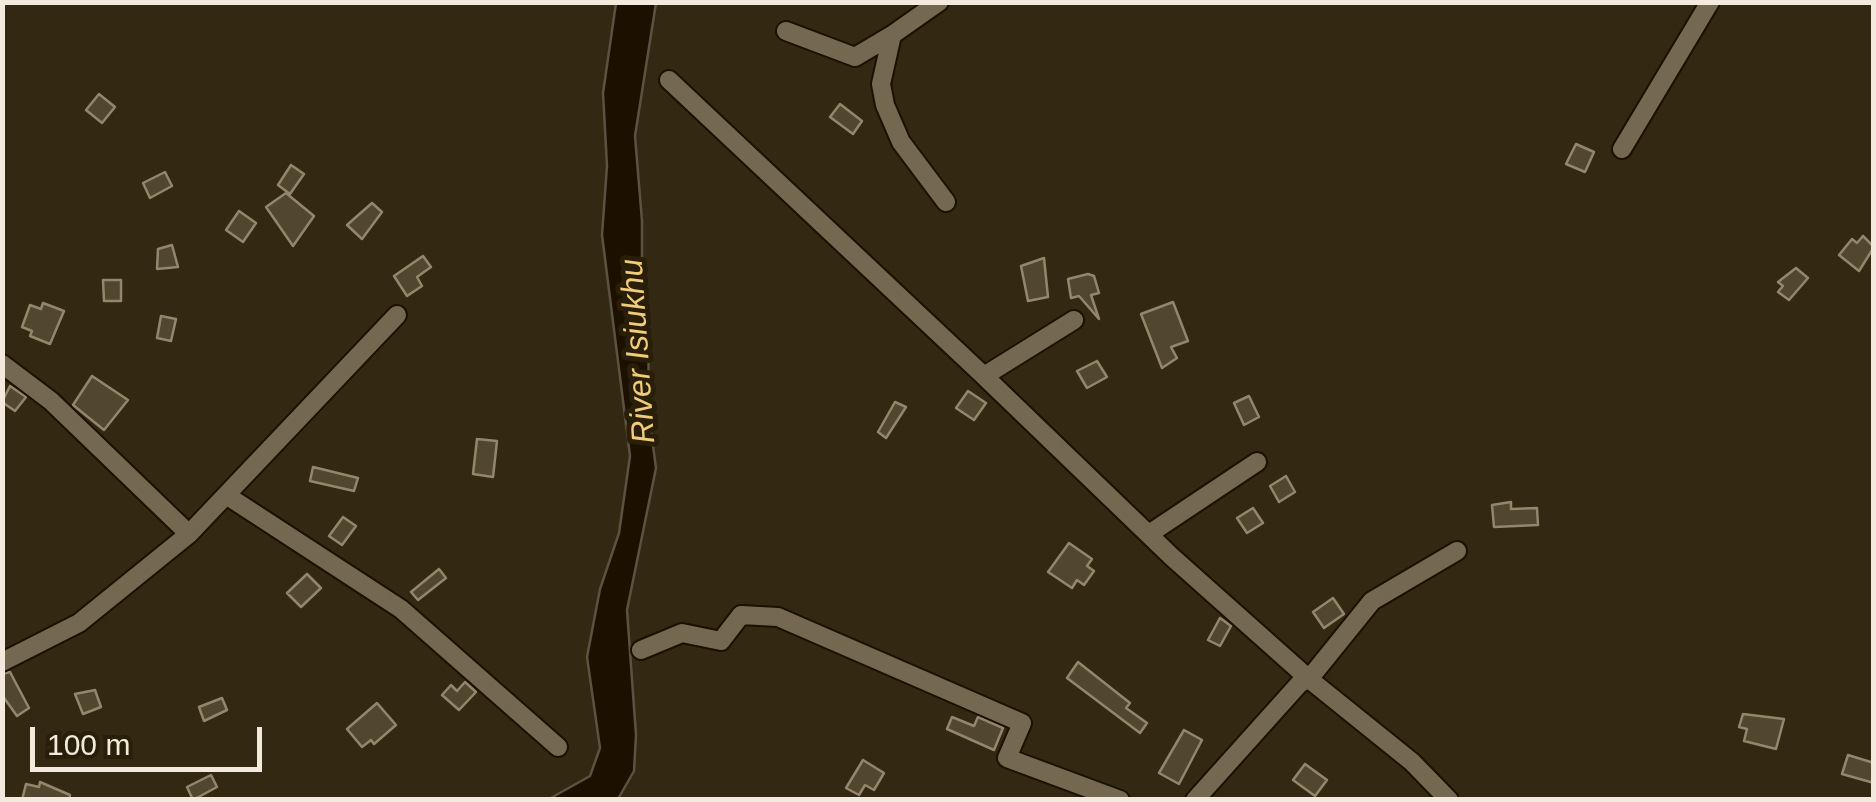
<!DOCTYPE html>
<html>
<head>
<meta charset="utf-8">
<style>
	body { margin:0 }
	#map { position:relative; width:1876px; height:802px; overflow:hidden; background:#332811; font-family:Helvetica,sans-serif }
	canvas { display:block }
	.frame { position:absolute; inset:0; border:5px solid #f2ebdd; pointer-events:none }
	.scale { position:absolute; left:30px; top:727px; width:232px; height:45px; box-sizing:border-box; border:5px solid #f2ebdd; border-top:0; padding-left:12px; font-size:30px; line-height:35px; white-space:nowrap; color:#f2ebdd; -webkit-text-stroke:8px #291e07; paint-order:stroke }
</style>
</head>
<body>
<div id="map">
<canvas width="1876" height="802"></canvas>
<div class="frame"></div>
<div class="scale">100 m</div>
</div>
<script>
const context = document.querySelector('canvas').getContext('2d');
context.lineJoin = 'round';
function fill(path, color) { context.fillStyle = color; context.fill(path, 'evenodd'); }
const shape = rows => new Path2D(rows.map(r => 'M' + r).join(''));
function trace(path, color, width, dash) { context.strokeStyle = color; context.lineWidth = width; context.lineCap = dash ? 'butt' : 'round'; context.setLineDash(dash || []); context.stroke(path); }
function drawText(font, color, halo, rows, align = 'center') {
  context.font = font + ' Helvetica,sans-serif'; context.lineWidth = 10; context.setLineDash([]); context.textBaseline = 'middle'; context.strokeStyle = halo; context.fillStyle = color; for (const [text, x, y, turn = 0] of rows) {
    context.save(); context.translate(x, y); context.rotate((+turn || 0) * Math.PI / 180); context.textAlign = isNaN(turn) ? turn : align; if (halo) context.strokeText(text, 0, 0); context.fillText(text, 0, 0); context.restore();
  }
}
const water = shape([
	[616,3,656,3,635,136,642,221,642,307,649,328,648,409,656,468,627,610,636,735,634,771,618,799,549,799,590,776,600,748,587,657,600,589,619,533,630,456,602,235,607,166,603,93,616,3]
]);
fill(water, '#1c1000');
trace(water, '#5c5242', 2.5);
const building = shape([
	[99,94,115,107,102,123,86,110,99,94],
	[840,104,862,121,853,134,830,117,840,104],
	[1576,144,1594,152,1585,172,1566,164,1576,144],
	[291,165,304,174,290,194,278,185,291,165],
	[165,172,172,186,150,198,143,183,165,172],
	[286,193,314,216,293,246,266,207,286,193],
	[372,203,382,212,362,239,347,225,372,203],
	[239,211,256,223,243,242,226,230,239,211],
	[1863,236,1874,247,1859,271,1839,255,1852,239,1857,243,1863,236],
	[172,245,178,267,157,269,158,249,172,245],
	[423,256,431,267,417,277,422,286,407,296,394,276,423,256],
	[1044,258,1048,297,1028,301,1021,266,1044,258],
	[1796,268,1808,278,1789,300,1778,292,1783,286,1778,282,1796,268],
	[1088,274,1094,276,1099,293,1091,295,1099,319,1079,296,1071,298,1068,279,1088,274],
	[103,280,121,280,121,301,104,301,103,280],
	[1173,302,1188,341,1171,347,1177,358,1162,368,1141,314,1173,302],
	[43,303,64,311,50,344,30,336,32,331,22,327,30,305,41,309,43,303],
	[161,316,176,319,171,341,157,338,161,316],
	[1097,361,1107,377,1087,388,1077,371,1097,361],
	[92,376,128,400,104,430,73,405,92,376],
	[10,386,26,397,15,411,2,402,10,386],
	[968,391,986,403,974,420,956,408,968,391],
	[1249,396,1259,417,1244,425,1234,403,1249,396],
	[895,402,906,407,886,438,878,432,895,402],
	[477,439,497,441,493,477,473,474,477,439],
	[313,467,358,478,354,491,310,481,313,467],
	[1286,476,1295,492,1279,502,1270,486,1286,476],
	[1511,502,1511,509,1537,508,1538,525,1494,527,1492,505,1511,502],
	[1253,508,1263,523,1247,533,1237,518,1253,508],
	[343,517,356,526,342,545,329,536,343,517],
	[1069,543,1092,559,1087,566,1094,571,1084,585,1077,580,1072,588,1048,572,1069,543],
	[439,569,446,578,418,600,411,592,439,569],
	[307,574,321,588,301,607,287,593,307,574],
	[1333,598,1344,614,1324,628,1313,612,1333,598],
	[1220,618,1231,626,1220,646,1208,640,1220,618],
	[1078,662,1130,703,1126,708,1147,723,1140,733,1067,678,1078,662],
	[10,672,29,708,17,716,2,695,2,674,10,672],
	[465,682,476,692,459,710,442,695,451,685,457,691,465,682],
	[95,690,101,707,83,714,75,694,95,690],
	[222,698,227,710,204,721,199,707,222,698],
	[377,703,396,725,374,744,371,740,362,747,347,729,377,703],
	[1743,714,1784,719,1776,749,1744,741,1747,729,1739,727,1743,714],
	[952,717,974,726,978,717,1003,728,994,750,947,729,952,717],
	[1184,730,1202,740,1179,784,1159,773,1184,730],
	[1848,755,1874,763,1874,783,1842,774,1848,755],
	[863,760,884,773,874,790,865,785,859,795,846,788,863,760],
	[1305,764,1327,780,1315,796,1293,780,1305,764],
	[211,775,217,787,193,800,187,787,211,775],
	[40,782,70,795,69,800,22,800,26,784,39,787,40,782]
]);
fill(building, '#51462e');
trace(building, '#93866c', 2.5);
const minor = shape([
	[939,2,892,35,881,84,885,105,901,142,946,202],
	[786,31,855,57,892,35],
	[669,80,984,376],
	[1622,149,1710,2],
	[1074,320,984,376,1172,557,1309,679,1372,601,1457,551],
	[2,364,51,401,189,534],
	[226,495,401,609,558,747],
	[1149,534,1257,462],
	[641,650,682,633,721,641,741,615,778,617,1022,723,1007,758,1120,800],
	[2,662,79,623,189,534,397,315],
	[1195,800,1300,683,1309,679,1412,762,1449,800]
]);
trace(minor, '#1b1100', 22);
trace(minor, '#756850', 18);
drawText('italic 32px', '#f2cb7b', '#291e07', [
	["River Isiukhu",639,351,-94]
]);
</script>
</body>
</html>
